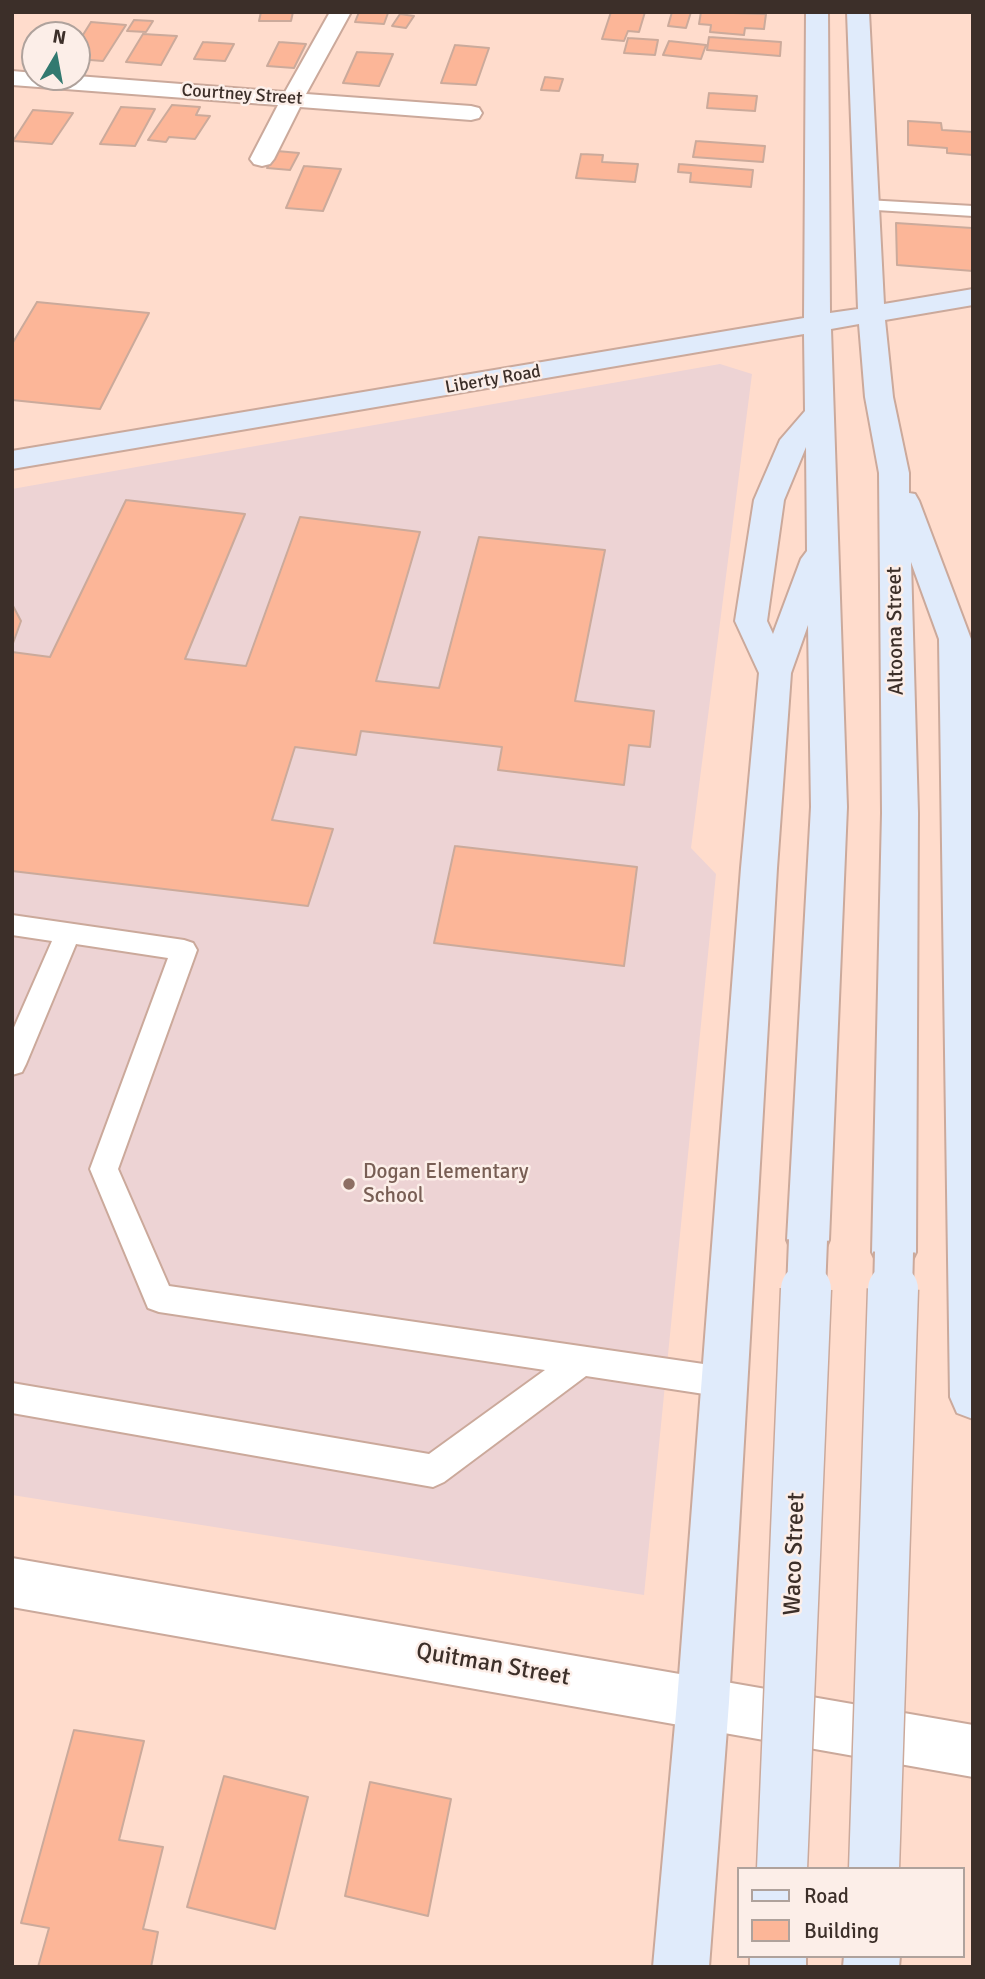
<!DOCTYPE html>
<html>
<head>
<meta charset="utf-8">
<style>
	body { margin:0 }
	#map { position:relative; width:985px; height:1979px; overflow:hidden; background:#ffdccc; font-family:Signika,sans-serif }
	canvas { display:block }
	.frame { position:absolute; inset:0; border:14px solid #3c2f29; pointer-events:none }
	.legend { position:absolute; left:737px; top:1867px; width:228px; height:91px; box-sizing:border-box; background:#fceee8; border:2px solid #afa29c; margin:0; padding:9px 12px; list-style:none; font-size:21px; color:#3c2f29 }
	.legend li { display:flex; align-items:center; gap:14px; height:35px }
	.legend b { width:35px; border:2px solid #afa29c }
	.north { position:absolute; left:21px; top:21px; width:70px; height:70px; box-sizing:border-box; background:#fceee8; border:2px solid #afa29c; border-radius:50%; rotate:10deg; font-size:19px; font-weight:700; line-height:28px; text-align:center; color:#3c2f29 }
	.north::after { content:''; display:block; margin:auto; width:24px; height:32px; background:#327970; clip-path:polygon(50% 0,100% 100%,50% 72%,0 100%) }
</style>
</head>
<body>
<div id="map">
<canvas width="985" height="1979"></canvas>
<div class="frame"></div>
<ul class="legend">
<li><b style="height:9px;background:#e0ebfb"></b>Road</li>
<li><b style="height:19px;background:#fcb698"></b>Building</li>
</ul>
<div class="north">N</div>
</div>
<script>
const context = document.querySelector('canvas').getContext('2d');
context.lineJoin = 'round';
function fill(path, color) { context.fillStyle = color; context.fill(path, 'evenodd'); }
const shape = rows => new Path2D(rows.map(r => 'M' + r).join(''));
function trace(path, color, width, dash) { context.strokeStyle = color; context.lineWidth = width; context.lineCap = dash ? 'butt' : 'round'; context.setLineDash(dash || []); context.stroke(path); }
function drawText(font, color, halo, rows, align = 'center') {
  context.font = font + ' Signika,sans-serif'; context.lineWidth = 5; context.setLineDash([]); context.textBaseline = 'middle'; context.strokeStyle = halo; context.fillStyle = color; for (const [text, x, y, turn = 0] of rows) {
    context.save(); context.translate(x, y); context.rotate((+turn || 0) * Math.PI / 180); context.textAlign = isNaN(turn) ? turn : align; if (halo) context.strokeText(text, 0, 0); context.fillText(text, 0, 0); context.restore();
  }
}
fill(shape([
	[720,364,752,374,691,848,716,874,644,1595,12,1495,12,489]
]), '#edd3d4');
const building = shape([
	[261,12,293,12,291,21,259,21,261,12],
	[359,12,376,12,388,13,384,24,355,22,359,12],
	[611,12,645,12,639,32,628,31,624,41,602,39,611,12],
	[672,12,691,12,686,28,668,26,672,12],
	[701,12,766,14,764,29,745,28,744,35,710,32,711,25,699,24,701,12],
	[400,14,414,16,406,28,392,26,400,14],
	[134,20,153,21,146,32,127,31,134,20],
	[91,22,126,25,103,61,77,59,77,38,81,38,91,22],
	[143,34,177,36,161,65,126,62,143,34],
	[709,37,781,42,780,56,707,50,709,37],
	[628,38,658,40,655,55,624,53,628,38],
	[669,41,706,45,701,59,663,55,669,41],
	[203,42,234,44,225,61,194,59,203,42],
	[279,42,306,44,294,68,267,66,279,42],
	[455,45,489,48,476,85,441,83,455,45],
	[357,52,393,54,379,86,343,83,357,52],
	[545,77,563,79,559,91,541,90,545,77],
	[709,93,757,96,755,111,707,108,709,93],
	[172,105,200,107,196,115,210,116,195,139,169,137,166,142,148,140,172,105],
	[121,107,155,109,135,146,100,144,121,107],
	[33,110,73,113,52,144,13,141,33,110],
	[908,121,941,123,942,130,973,132,973,155,947,153,947,148,908,145,908,121],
	[696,141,765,146,763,162,693,157,696,141],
	[277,151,299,153,290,170,267,168,277,151],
	[581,154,603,155,602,162,638,164,635,182,576,178,581,154],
	[679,164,753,170,751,187,690,182,691,173,678,172,679,164],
	[304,166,341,169,323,211,286,208,304,166],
	[896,223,972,228,973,271,897,265,896,223],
	[37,302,149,313,100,409,12,400,12,344,37,302],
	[126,500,245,514,185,659,246,666,300,517,420,532,376,681,439,688,479,537,605,550,575,701,654,711,650,747,629,745,624,785,498,770,502,747,361,731,356,755,295,747,272,820,333,829,308,906,12,871,12,652,50,657,126,500],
	[12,604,21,621,12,646,12,604],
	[455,846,637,867,624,966,434,943,455,846],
	[74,1730,144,1741,119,1840,163,1847,143,1929,158,1932,151,1967,38,1967,49,1928,21,1923,74,1730],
	[224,1776,308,1797,275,1929,187,1907,224,1776],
	[370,1782,451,1799,428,1916,345,1896,370,1782]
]);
fill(building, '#fcb698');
trace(building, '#cbaa9b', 2);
const service = shape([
	[866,200,973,206,973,216,860,209,858,205,866,200],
	[12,915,184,940,193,943,197,950,118,1169,169,1286,724,1367,735,1372,739,1382,735,1392,724,1397,586,1376,444,1482,433,1487,12,1413,12,1383,429,1454,545,1370,159,1312,148,1308,90,1169,168,958,76,944,26,1064,22,1072,12,1075,12,1032,52,941,12,935,12,915]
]);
const minor = shape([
	[330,12,351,12,306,94,471,106,479,108,482,113,479,118,471,120,300,107,274,159,270,164,262,166,254,164,250,159,278,105,12,85,12,71,35,73,35,77,77,76,285,92,330,12],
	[12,1558,973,1725,973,1777,12,1607,12,1558]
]);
const secondary = shape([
	[806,12,828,12,830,313,858,309,847,12,869,12,884,304,973,289,973,305,885,320,893,397,909,473,909,493,915,494,919,501,971,639,973,1419,957,1413,950,1397,939,639,911,562,918,813,916,1252,909,1266,894,1272,879,1266,872,1252,882,813,879,473,865,397,859,324,831,329,847,807,829,1240,823,1254,808,1259,793,1254,787,1240,811,807,808,625,791,673,777,868,729,1702,709,1967,653,1967,677,1702,741,868,759,673,735,621,754,500,780,440,805,411,804,334,12,469,12,451,804,318,806,12],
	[806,447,807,551,801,559,773,634,767,621,784,500,806,447],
	[750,1956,806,1956,806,1967,750,1967,750,1956],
	[844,1956,900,1956,899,1967,843,1967,844,1956]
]);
trace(service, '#cba99b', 4);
trace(minor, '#cba99b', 4);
trace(secondary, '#cba99b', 4);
fill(service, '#fff');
fill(minor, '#fff');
fill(secondary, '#e0ebfb');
const secondaryBridgeFar1 = shape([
	[806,1291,808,1240],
	[893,1291,894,1252]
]);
const secondaryBridge = shape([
	[782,1869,806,1289],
	[874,1869,893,1289]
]);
trace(secondaryBridgeFar1, '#cba99b', 42, []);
trace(secondaryBridge, '#cba99b', 53, []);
trace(secondaryBridgeFar1, '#e0ebfb', 38);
trace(secondaryBridge, '#e0ebfb', 50);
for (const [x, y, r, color] of [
	[349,1184,7,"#8d6e63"]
]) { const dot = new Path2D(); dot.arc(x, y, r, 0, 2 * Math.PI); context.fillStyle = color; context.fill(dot); trace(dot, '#fceee8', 2.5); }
drawText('18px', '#3c2f29', '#fceee8', [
	["Courtney Street",242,95,4],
	["Liberty Road",493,380,-10]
]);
drawText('21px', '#3c2f29', '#fceee8', [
	["Altoona Street",896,631,-91]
]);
drawText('21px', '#785e54', '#fceee8', [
	["Dogan Elementary",363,1172],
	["School",363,1196]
], 'left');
drawText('24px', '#3c2f29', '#fceee8', [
	["Waco Street",795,1554,-88],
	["Quitman Street",493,1665,10]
]);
</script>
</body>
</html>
